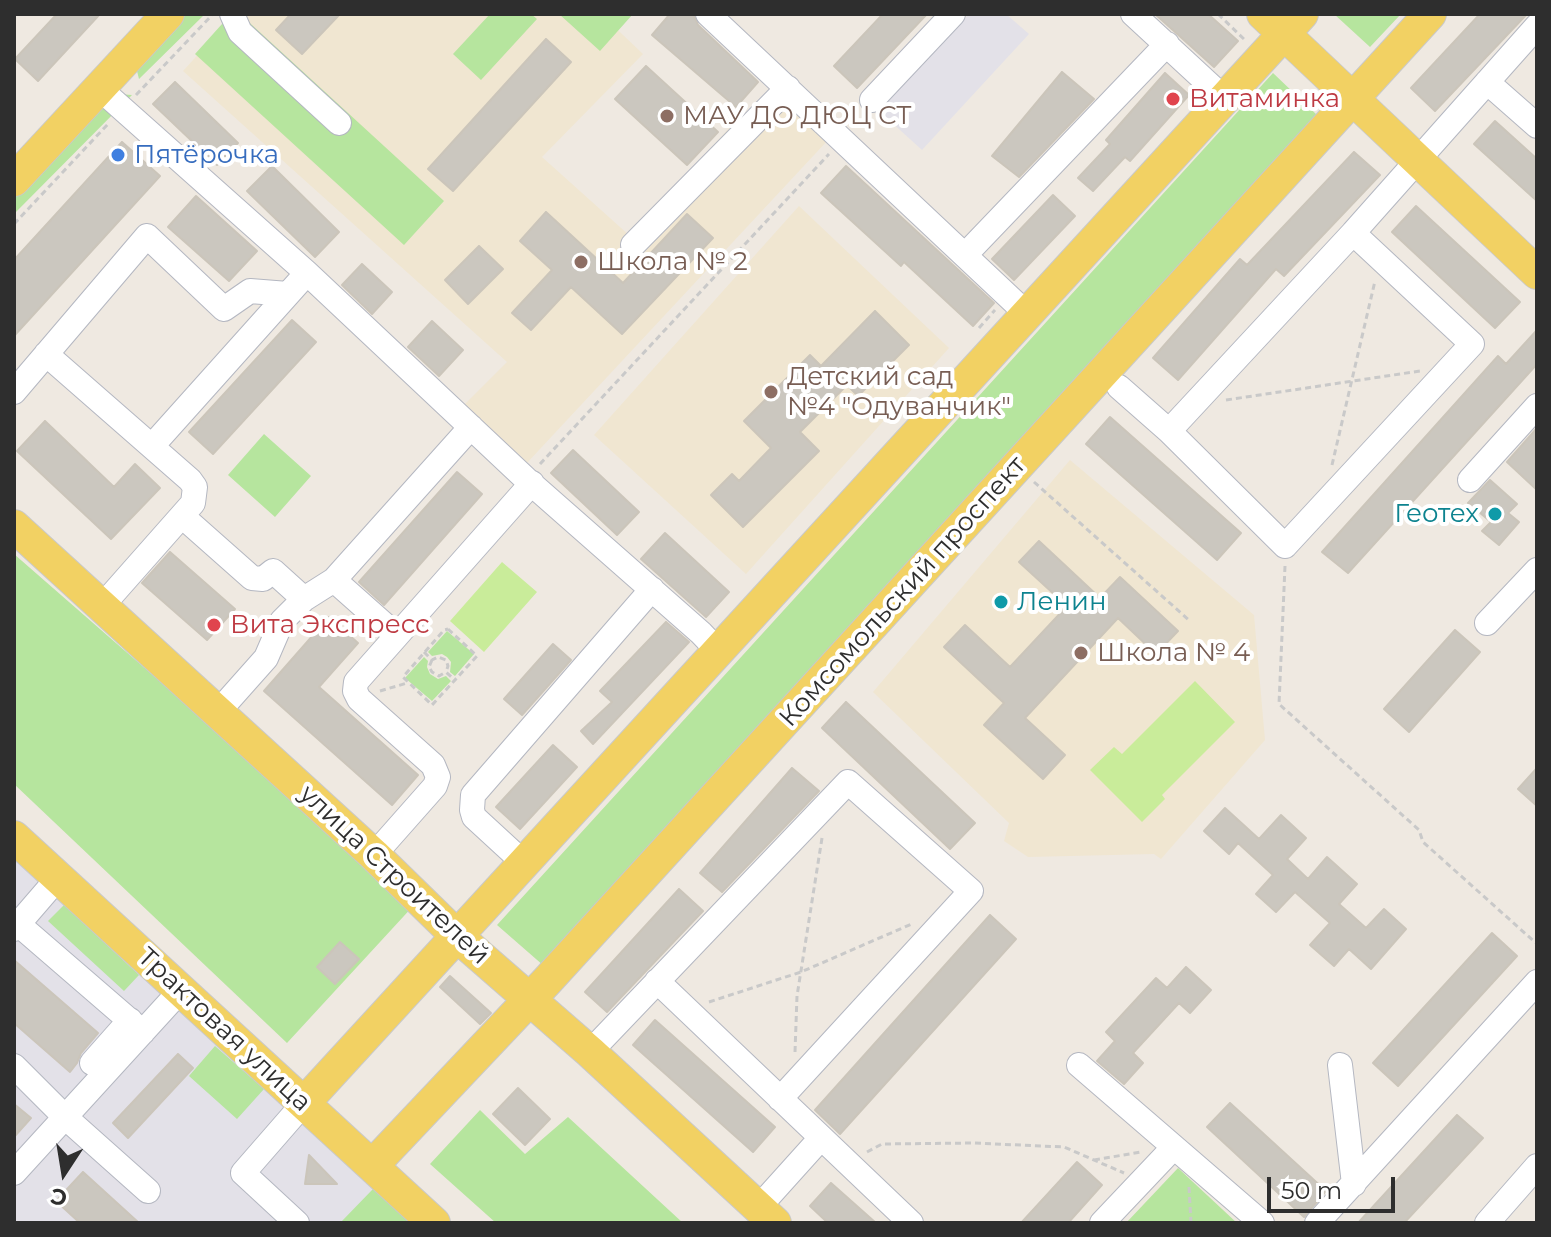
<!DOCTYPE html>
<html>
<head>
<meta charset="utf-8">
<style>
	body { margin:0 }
	#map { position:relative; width:1551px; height:1237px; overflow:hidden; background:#efe9e1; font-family:Montserrat,sans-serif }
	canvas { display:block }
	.frame { position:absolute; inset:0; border:16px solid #2e2e2e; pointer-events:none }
	.north { position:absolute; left:24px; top:1133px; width:80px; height:80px; -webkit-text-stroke:6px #fff; paint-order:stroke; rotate:192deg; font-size:22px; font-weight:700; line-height:32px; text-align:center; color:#2e2e2e }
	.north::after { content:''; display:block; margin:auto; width:28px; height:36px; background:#2e2e2e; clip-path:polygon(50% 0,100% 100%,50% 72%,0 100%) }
	.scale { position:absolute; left:1267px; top:1177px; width:128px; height:36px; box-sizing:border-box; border:4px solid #2e2e2e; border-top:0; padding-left:10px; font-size:24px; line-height:28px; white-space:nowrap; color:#2e2e2e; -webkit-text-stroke:6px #fff; paint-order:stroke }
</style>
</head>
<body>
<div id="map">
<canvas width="1551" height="1237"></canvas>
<div class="frame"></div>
<div class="north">С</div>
<div class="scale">50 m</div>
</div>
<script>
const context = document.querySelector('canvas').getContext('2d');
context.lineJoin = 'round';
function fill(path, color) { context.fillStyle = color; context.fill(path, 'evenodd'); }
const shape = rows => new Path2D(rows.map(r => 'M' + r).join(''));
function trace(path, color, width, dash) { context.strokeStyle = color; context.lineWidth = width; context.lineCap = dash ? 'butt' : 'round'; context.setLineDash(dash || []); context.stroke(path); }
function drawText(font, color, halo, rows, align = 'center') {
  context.font = font + ' Montserrat,sans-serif'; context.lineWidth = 8; context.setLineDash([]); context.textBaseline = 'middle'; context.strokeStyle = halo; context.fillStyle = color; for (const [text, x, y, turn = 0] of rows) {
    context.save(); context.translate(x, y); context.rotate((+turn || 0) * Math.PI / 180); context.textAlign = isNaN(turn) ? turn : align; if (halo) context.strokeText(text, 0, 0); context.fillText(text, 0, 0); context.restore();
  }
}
fill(shape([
	[969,14,1006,14,1029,34,922,150,879,111],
	[14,851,418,1223,14,1223]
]), '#e3e1e8');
fill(shape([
	[235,14,601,14,643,54,542,157,630,236,732,125,746,139,780,104,790,104,829,139,526,464,461,408,507,362,183,71],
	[799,206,949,348,746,574,594,435],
	[1070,460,1254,615,1265,740,1161,859,1154,854,1028,857,1004,841,1009,823,873,692]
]), '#f0e6d1');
fill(shape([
	[184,14,205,14,139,79,136,67],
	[231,14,240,14,444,201,404,245,195,54],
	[490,14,531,14,537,19,481,80,453,54],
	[559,14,633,14,600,51],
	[1334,14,1401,14,1370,47],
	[1273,73,1317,115,544,966,497,925],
	[103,93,132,95,14,214,14,189],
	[264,434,311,476,275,517,228,475],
	[14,554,415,904,287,1043,14,784],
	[447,631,474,654,455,676,450,672,451,662,447,657,442,654,432,656,428,652],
	[424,657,428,661,427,667,430,674,438,679,446,676,451,681,432,701,405,678],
	[64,905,139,975,124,991,48,921],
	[215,1046,264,1089,237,1119,189,1076],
	[480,1110,525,1154,568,1117,683,1223,496,1223,430,1164],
	[1178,1168,1237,1223,1126,1223],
	[373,1189,423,1223,341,1222]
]), '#b6e59e');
fill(shape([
	[502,562,537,592,484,652,450,621],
	[1195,681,1235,722,1162,795,1165,799,1142,822,1090,770,1114,747,1122,754]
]), '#c9ec9a');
const building = shape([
	[57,14,100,14,38,81,15,59,57,14],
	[291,14,340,14,302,54,276,30,291,14],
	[670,14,693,14,698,25,758,82,736,107,652,35,670,14],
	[883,14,927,14,857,88,834,66,883,14],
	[1155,14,1208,14,1238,41,1214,67,1155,14],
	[1480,14,1527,14,1435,111,1411,88,1480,14],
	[546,39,571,62,453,191,428,169,546,39],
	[646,66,718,132,687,165,615,99,646,66],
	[1062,72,1094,99,1019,177,992,156,1062,72],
	[1165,73,1189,95,1130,161,1125,157,1093,191,1078,178,1110,144,1106,140,1165,73],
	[175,82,238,143,217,165,153,104,175,82],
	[1495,121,1537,159,1537,201,1474,144,1495,121],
	[122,142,160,176,14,336,14,260,122,142],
	[1354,152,1380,175,1284,276,1276,269,1178,380,1153,358,1240,259,1247,265,1354,152],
	[272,166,339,232,315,257,247,191,272,166],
	[846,166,994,303,973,326,904,262,901,266,821,193,846,166],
	[1053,195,1075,216,1014,280,992,259,1053,195],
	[196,196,257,251,229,281,168,227,196,196],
	[1416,206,1520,302,1495,328,1392,232,1416,206],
	[546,212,623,283,687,214,713,238,622,334,571,287,531,330,512,313,552,270,520,241,546,212],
	[479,246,503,269,468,304,445,280,479,246],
	[362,264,392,292,372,314,342,285,362,264],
	[875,311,909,345,858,396,847,385,800,432,819,451,743,527,711,495,732,474,739,481,771,448,744,421,810,355,821,366,875,311],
	[292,320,316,342,213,454,189,432,292,320],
	[432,321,463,350,439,376,408,347,432,321],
	[1537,330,1537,364,1348,573,1322,552,1498,356,1506,364,1537,330],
	[1110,417,1241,533,1217,560,1086,444,1110,417],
	[45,421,114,487,135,464,160,488,111,539,17,451,45,421],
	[1537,428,1537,490,1507,462,1537,428],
	[573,450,639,512,617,535,551,473,573,450],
	[457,472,482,494,384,605,359,582,457,472],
	[1490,480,1517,504,1508,513,1519,522,1499,545,1482,531,1491,522,1468,503,1490,480],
	[665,533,729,592,706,617,641,559,665,533],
	[1039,541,1100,598,1120,577,1178,631,1156,654,1118,618,1025,718,1065,755,1043,779,984,725,1004,703,944,647,965,625,1010,667,1067,606,1019,562,1039,541],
	[170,552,235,609,207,640,142,583,170,552],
	[329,617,358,643,319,687,418,775,392,805,264,691,329,617],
	[666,622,689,642,593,744,581,731,612,702,600,691,666,622],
	[1455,630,1480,652,1409,732,1384,709,1455,630],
	[553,644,571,660,522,715,504,699,553,644],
	[846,702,975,823,950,849,822,728,846,702],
	[553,745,577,767,520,829,496,807,553,745],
	[792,768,819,791,722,892,700,873,792,768],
	[1537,768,1537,806,1518,789,1537,768],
	[1225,808,1259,839,1281,815,1306,838,1287,859,1308,879,1327,857,1357,884,1339,904,1366,928,1384,909,1406,929,1371,969,1349,949,1334,966,1310,945,1330,923,1295,892,1276,912,1256,894,1273,875,1238,843,1229,854,1204,831,1225,808],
	[679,889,703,911,607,1012,585,992,679,889],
	[990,915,1016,939,840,1134,815,1110,990,915],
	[1492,933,1517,956,1398,1086,1373,1063,1492,933],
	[340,942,359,959,335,984,317,967,340,942],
	[14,960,98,1033,81,1053,77,1063,70,1072,14,1023,14,960],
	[1186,967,1211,990,1190,1013,1179,1003,1133,1053,1143,1063,1124,1084,1097,1061,1115,1041,1106,1032,1156,978,1167,988,1186,967],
	[450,976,491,1013,480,1024,440,987,450,976],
	[655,1020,775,1127,753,1152,633,1045,655,1020],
	[178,1054,193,1068,128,1138,113,1123,178,1054],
	[518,1088,550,1119,525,1145,493,1114,518,1088],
	[1230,1103,1326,1191,1304,1217,1207,1127,1230,1103],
	[14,1104,31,1118,14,1137,14,1104],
	[1457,1115,1483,1138,1404,1223,1358,1223,1457,1115],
	[309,1155,337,1184,305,1184,309,1155],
	[1077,1162,1102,1185,1068,1223,1021,1223,1077,1162],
	[83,1172,139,1223,80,1223,56,1201,83,1172],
	[831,1183,876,1223,828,1223,810,1206,831,1183]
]);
fill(building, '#cbc7bf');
trace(building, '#cbc5ba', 2);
const minor = shape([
	[232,14,240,32,339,123],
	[708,14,1026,313],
	[1133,14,1225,99],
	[1487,82,1537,126],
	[99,88,307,273],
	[872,100,953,14],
	[633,245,788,88],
	[965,255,1167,44],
	[46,354,190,480,195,487,193,503,102,606],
	[1119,387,1169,431,1285,546,1472,344,1353,233],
	[14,392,147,236,224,309,250,291,288,294],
	[1169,431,1353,233,1537,26],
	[152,446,307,273,526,479,701,633,719,652],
	[1470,480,1537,406],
	[182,516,252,578,263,579,273,571,304,599],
	[334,580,471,427],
	[1487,623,1537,570],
	[218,712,266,658,282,621,304,599,334,580,396,635],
	[374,855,435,786,438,777,433,765,359,699,355,691,356,682,532,483],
	[524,863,474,817,472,810,473,795,652,589],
	[18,924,143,1032],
	[14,929,58,878],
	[657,981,911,1223],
	[590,1052,848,782,971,891,780,1099],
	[92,1063,130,1020],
	[1079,1065,1262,1223],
	[1340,1065,1354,1184],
	[14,1066,65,1117,148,1191],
	[14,1173,181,990],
	[758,1208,821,1138],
	[297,1223,243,1173,304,1103],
	[1102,1223,1173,1148],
	[1317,1223,1537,982],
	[1487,1223,1537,1166]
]);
const major = shape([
	[1263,14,1537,273],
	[14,180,168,14],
	[14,526,374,855,458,937,590,1052,775,1223],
	[14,837,434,1223],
	[304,1103,1302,14],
	[372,1166,547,981,1430,14]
]);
trace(minor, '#b4b7c1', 26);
trace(major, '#c9c9c9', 34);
trace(shape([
	[1218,14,1246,41],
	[136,95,213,14],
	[14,224,108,124],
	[979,328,995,310],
	[1226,400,1420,371],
	[540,464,829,154],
	[1332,465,1375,281],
	[1034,482,1190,621],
	[1285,566,1279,704,1419,830,1423,842,1537,944],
	[448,629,477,656,432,705,403,677,444,630,448,629],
	[424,652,432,660,438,657,446,660,448,666,446,672,456,681],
	[432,660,429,667,432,672,439,676,446,672],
	[380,691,407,683],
	[709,1002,801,972,914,923],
	[795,1052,797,996,822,838],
	[867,1152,882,1144,973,1143,1064,1147,1124,1173],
	[1094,1160,1141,1152],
	[1189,1187,1191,1223]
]), '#c9c9c9', 3, [6, 4]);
trace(minor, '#fff', 24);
trace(major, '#f2d163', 32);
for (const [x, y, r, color] of [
	[1173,99,8,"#e0444e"],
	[667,116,8,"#8d6e63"],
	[118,155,8,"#3f7fe0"],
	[581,262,8,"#8d6e63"],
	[771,392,8,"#8d6e63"],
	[1495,514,8,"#0f9aa8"],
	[1001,602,8,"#0f9aa8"],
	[214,625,8,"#e0444e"],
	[1081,653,8,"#8d6e63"]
]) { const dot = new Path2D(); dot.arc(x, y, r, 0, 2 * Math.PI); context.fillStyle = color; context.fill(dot); trace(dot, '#fff', 3); }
drawText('26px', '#be3a42', '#fff', [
	["Витаминка",1189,99],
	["Вита Экспресс",230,625]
], 'left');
drawText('26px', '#785e54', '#fff', [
	["МАУ ДО ДЮЦ СТ",683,116],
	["Школа № 2",597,262],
	["Детский сад",787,377],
	["№4 \"Одуванчик\"",787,407],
	["Школа № 4",1097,653]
], 'left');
drawText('26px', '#366cbe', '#fff', [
	["Пятёрочка",134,155]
], 'left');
drawText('26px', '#0d838f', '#fff', [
	["Геотех",1479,514],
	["Ленин",1017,602,"left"]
], 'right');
drawText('26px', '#2e2e2e', '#fff', [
	["Комсомольский проспект",903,592,-48],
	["улица Строителей",394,875,43],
	["Трактовая улица",224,1030,43]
]);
</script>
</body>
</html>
